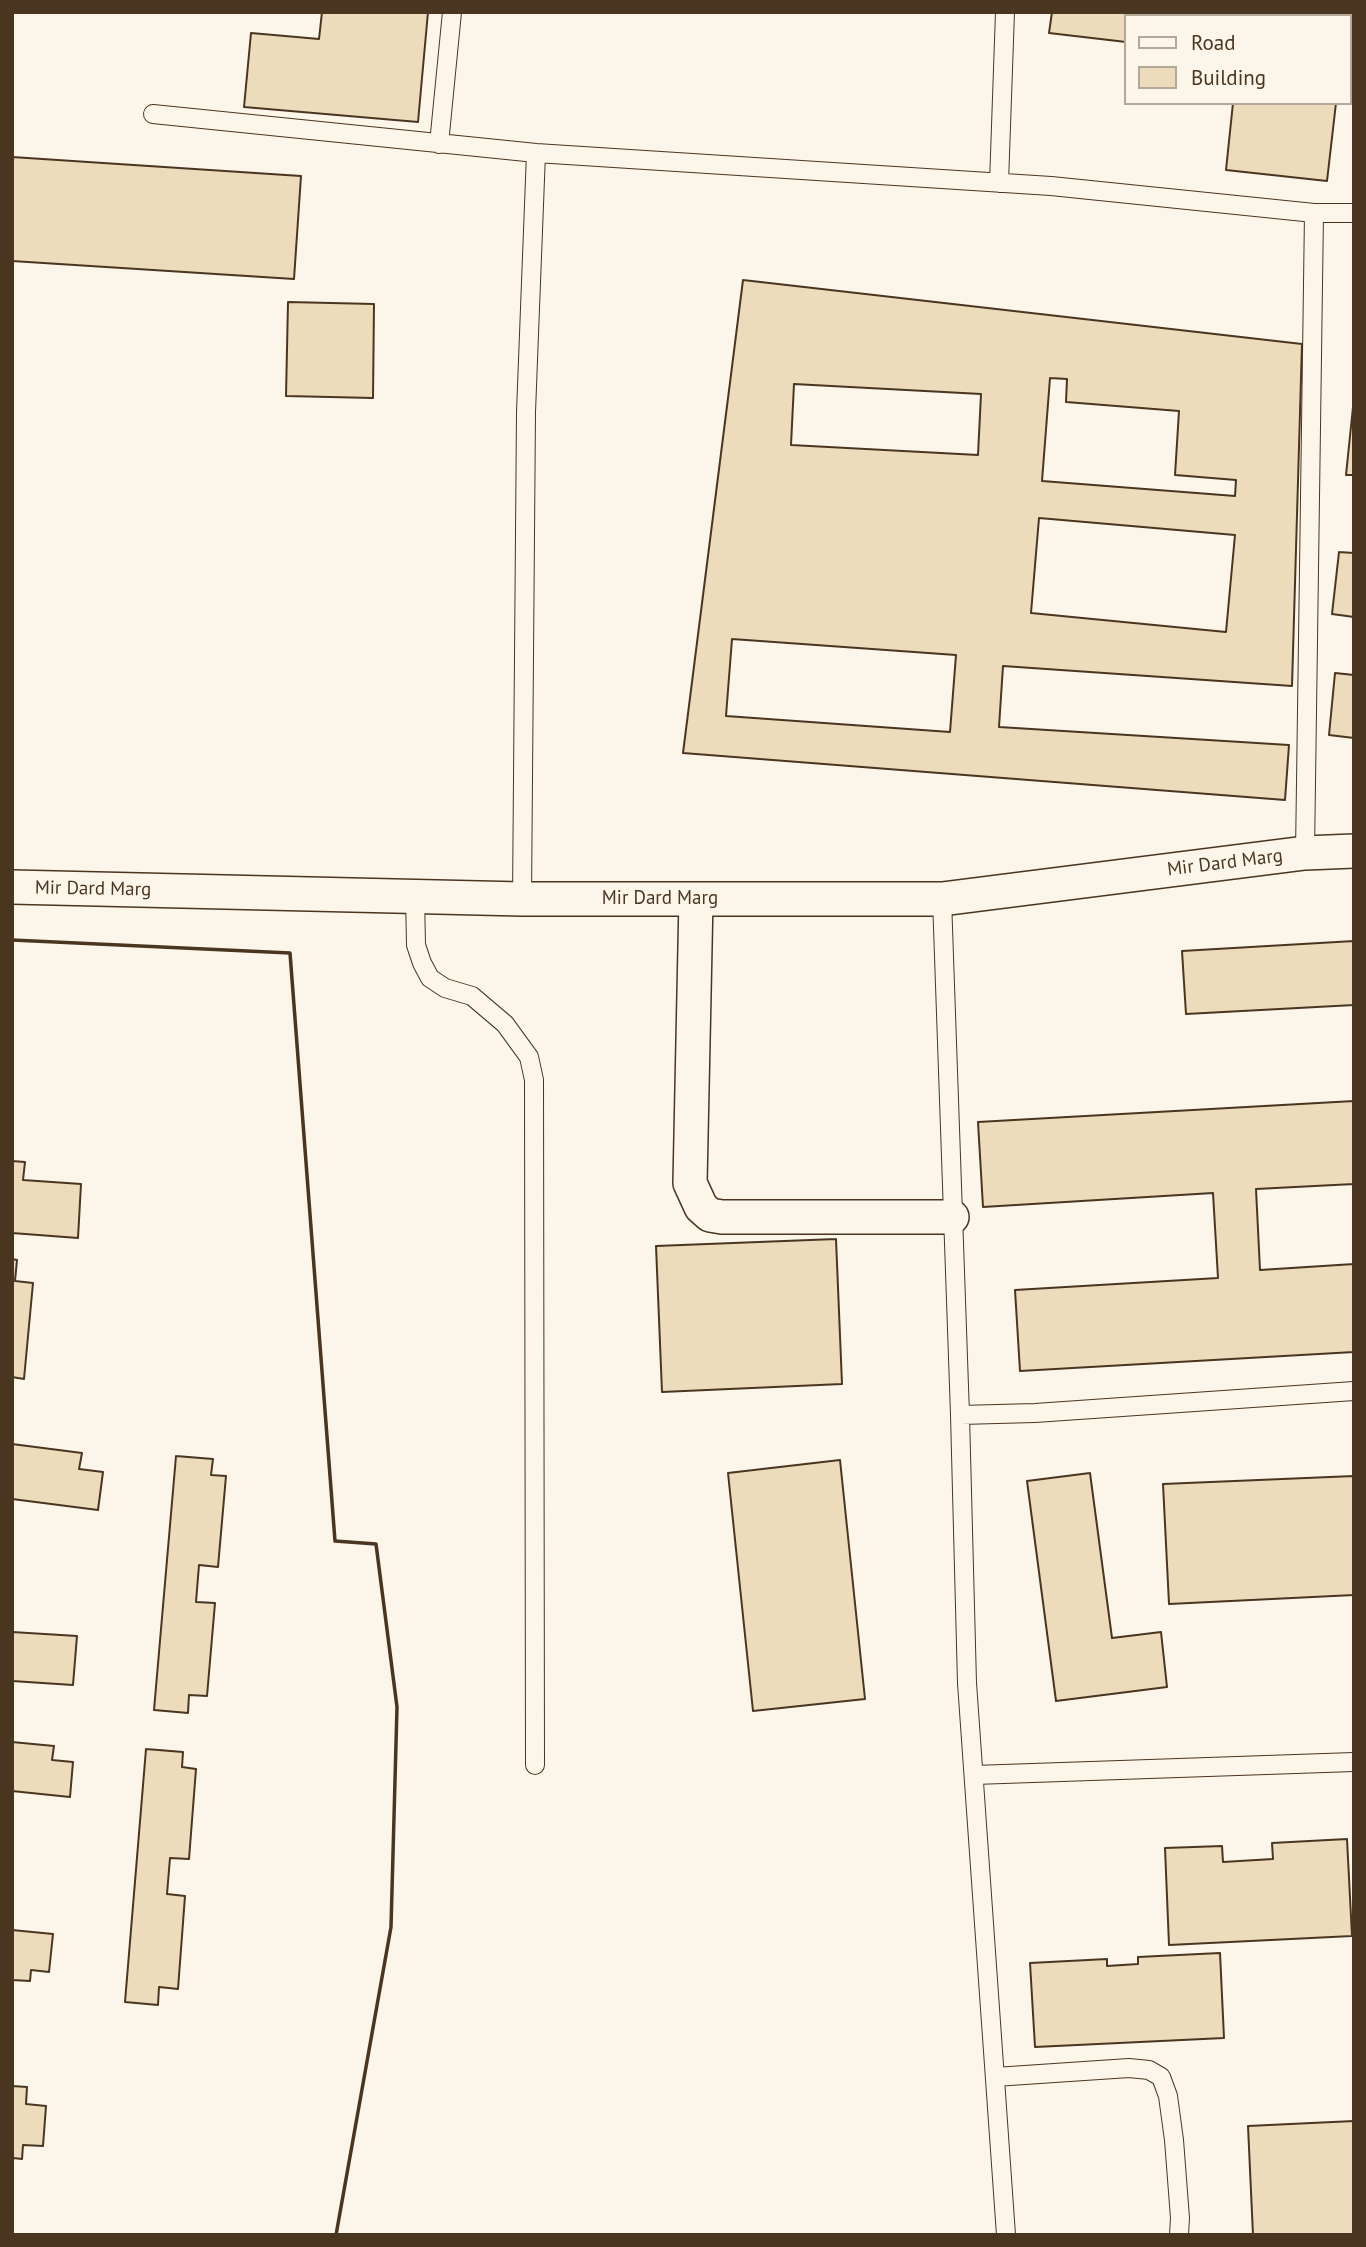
<!DOCTYPE html>
<html>
<head>
<meta charset="utf-8">
<style>
	body { margin:0 }
	#map { position:relative; width:1366px; height:2247px; overflow:hidden; background:#fbf6e9; font-family:"PT Sans",sans-serif }
	canvas { display:block }
	.frame { position:absolute; inset:0; border:14px solid #4a3520; pointer-events:none }
	.legend { position:absolute; left:1124px; top:14px; width:228px; height:91px; box-sizing:border-box; background:#fbf6e9; border:2px solid #b4a999; margin:0; padding:9px 12px; list-style:none; font-size:21px; color:#4a3520 }
	.legend li { display:flex; align-items:center; gap:14px; height:35px }
	.legend b { width:35px; border:2px solid #b4a999 }
</style>
</head>
<body>
<div id="map">
<canvas width="1366" height="2247"></canvas>
<div class="frame"></div>
<ul class="legend">
<li><b style="height:9px;background:#fbf6e9"></b>Road</li>
<li><b style="height:19px;background:#ecdcbc"></b>Building</li>
</ul>
</div>
<script>
const context = document.querySelector('canvas').getContext('2d');
context.lineJoin = 'round';
function fill(path, color) { context.fillStyle = color; context.fill(path, 'evenodd'); }
const shape = rows => new Path2D(rows.map(r => 'M' + r).join(''));
function trace(path, color, width, dash) { context.strokeStyle = color; context.lineWidth = width; context.lineCap = dash ? 'butt' : 'round'; context.setLineDash(dash || []); context.stroke(path); }
function drawText(font, color, halo, rows, align = 'center') {
  context.font = font + ' "PT Sans",sans-serif'; context.lineWidth = 5; context.setLineDash([]); context.textBaseline = 'middle'; context.strokeStyle = halo; context.fillStyle = color; for (const [text, x, y, turn = 0] of rows) {
    context.save(); context.translate(x, y); context.rotate((+turn || 0) * Math.PI / 180); context.textAlign = isNaN(turn) ? turn : align; if (halo) context.strokeText(text, 0, 0); context.fillText(text, 0, 0); context.restore();
  }
}
const building = shape([
	[322,12,428,12,418,122,244,107,251,33,319,39,322,12],
	[1052,12,1346,12,1346,16,1126,16,1126,42,1049,33,1052,12],
	[1233,103,1336,103,1327,181,1226,170,1233,103],
	[12,157,301,176,294,279,12,261,12,157],
	[743,280,1302,344,1292,686,1003,666,999,727,1289,745,1285,800,683,753,743,280],
	[1050,378,1067,379,1066,402,1179,411,1175,475,1236,480,1235,496,1042,481,1050,378],
	[794,384,981,394,978,455,791,445,794,384],
	[1039,518,1235,535,1226,632,1031,613,1039,518],
	[732,639,956,655,950,732,726,716,732,639],
	[288,302,374,304,373,398,286,396,288,302],
	[1353,407,1354,407,1354,475,1346,475,1353,407],
	[1339,552,1354,553,1354,617,1332,614,1339,552],
	[1335,673,1354,675,1354,738,1329,735,1335,673],
	[1354,941,1354,1005,1186,1014,1182,951,1354,941],
	[1354,1101,1354,1352,1020,1371,1015,1290,1218,1278,1213,1193,983,1207,978,1122,1354,1101],
	[12,1161,25,1162,23,1180,81,1184,78,1238,12,1233,12,1161],
	[1354,1184,1354,1264,1260,1270,1256,1189,1354,1184],
	[836,1239,842,1384,662,1392,656,1246,836,1239],
	[12,1259,17,1260,15,1281,33,1283,24,1379,12,1377,12,1259],
	[12,1444,82,1453,79,1469,103,1472,98,1510,12,1499,12,1444],
	[176,1456,213,1459,211,1475,226,1476,218,1567,199,1565,196,1602,215,1603,207,1696,189,1695,188,1713,154,1710,176,1456],
	[840,1460,865,1699,753,1711,728,1473,840,1460],
	[1090,1473,1112,1638,1161,1632,1167,1687,1056,1701,1027,1481,1090,1473],
	[1354,1476,1354,1595,1169,1604,1163,1484,1354,1476],
	[12,1632,77,1636,73,1685,12,1681,12,1632],
	[12,1742,54,1746,52,1760,73,1762,70,1797,12,1791,12,1742],
	[146,1749,183,1752,182,1767,196,1769,189,1859,170,1858,167,1894,185,1896,178,1989,159,1987,158,2005,125,2002,146,1749],
	[1347,1839,1352,1936,1169,1945,1165,1848,1222,1846,1223,1862,1273,1859,1272,1843,1347,1839],
	[12,1930,53,1934,49,1972,31,1970,30,1981,12,1980,12,1930],
	[1220,1953,1224,2038,1035,2047,1030,1963,1107,1959,1107,1966,1138,1964,1138,1957,1220,1953],
	[12,2086,27,2087,26,2104,46,2106,43,2146,23,2145,22,2159,13,2158,12,2167,12,2086],
	[1354,2121,1354,2235,1253,2235,1248,2126,1354,2121]
]);
fill(building, '#ecdcbc');
trace(building, '#4a3520', 2);
const service = shape([
	[153,114,536,153,1051,186,1314,213],
	[439,144,452,12],
	[999,183,1005,12],
	[1305,853,1314,213,1354,213],
	[415,896,416,945,422,963,430,978,445,988,472,996,505,1024,529,1057,534,1080,535,1765],
	[522,899,526,412,536,153],
	[942,899,960,1415,967,1683,1006,2235],
	[960,1415,1035,1413,1354,1391],
	[974,1775,1354,1762],
	[995,2077,1129,2068,1149,2070,1161,2077,1168,2096,1174,2140,1180,2218,1179,2235]
]);
const minor = shape([
	[12,887,522,899,942,899,1305,853,1354,851],
	[696,899,690,1183,701,1207,710,1215,722,1217,952,1217]
]);
trace(service, '#4a3520', 20);
trace(minor, '#4a3520', 36);
trace(service, '#fbf6e9', 18);
trace(minor, '#fbf6e9', 33);
trace(shape([
	[12,940,290,953,335,1541,376,1544,397,1707,391,1927,336,2235]
]), '#4a3520', 3.5);
drawText('19px', '#4a3520', '#fbf6e9', [
	["Mir Dard Marg",1225,863,-7],
	["Mir Dard Marg",93,889,1],
	["Mir Dard Marg",660,899]
]);
</script>
</body>
</html>
